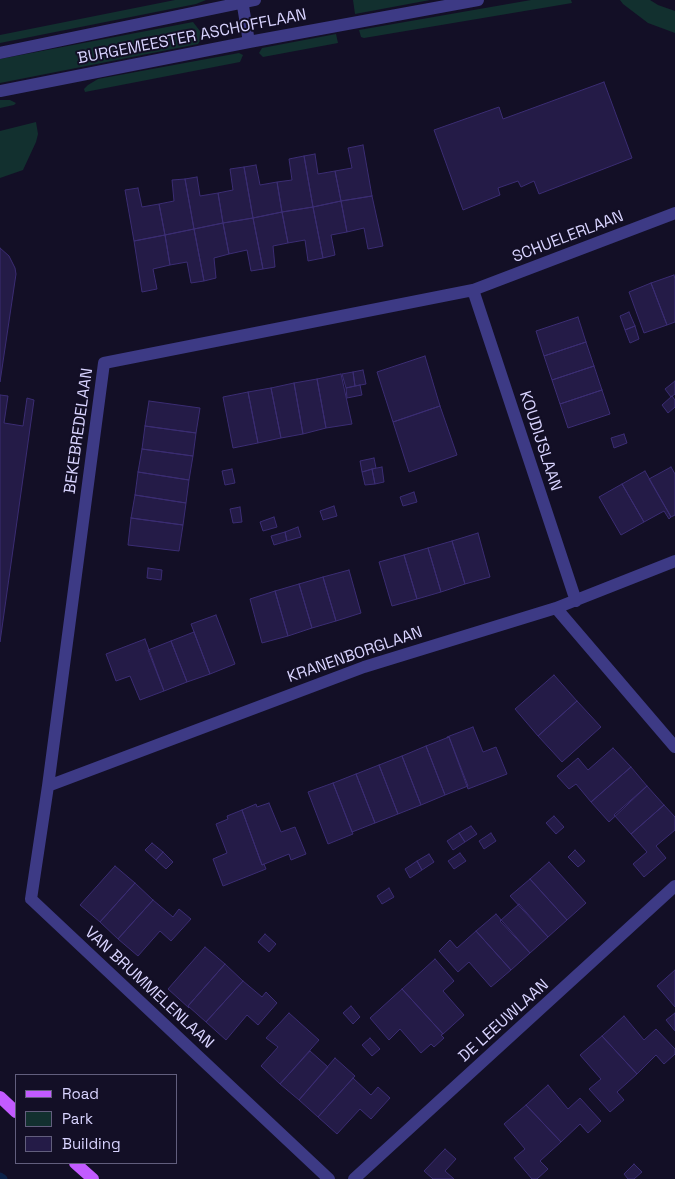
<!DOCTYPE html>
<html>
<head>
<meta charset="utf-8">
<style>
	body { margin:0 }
	#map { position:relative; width:675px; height:1179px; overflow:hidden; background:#130f26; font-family:"Space Grotesk",sans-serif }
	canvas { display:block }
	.legend { position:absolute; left:15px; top:1074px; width:162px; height:90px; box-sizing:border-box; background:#130f26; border:1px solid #625e7d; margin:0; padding:6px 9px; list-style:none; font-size:15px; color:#d9d4ff }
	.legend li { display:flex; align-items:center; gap:10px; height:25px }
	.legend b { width:25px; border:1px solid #625e7d }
</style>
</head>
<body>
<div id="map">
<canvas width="675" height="1179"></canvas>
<ul class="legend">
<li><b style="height:6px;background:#c25bff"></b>Road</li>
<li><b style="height:14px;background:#12302f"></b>Park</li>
<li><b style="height:14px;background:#241b47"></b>Building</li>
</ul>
</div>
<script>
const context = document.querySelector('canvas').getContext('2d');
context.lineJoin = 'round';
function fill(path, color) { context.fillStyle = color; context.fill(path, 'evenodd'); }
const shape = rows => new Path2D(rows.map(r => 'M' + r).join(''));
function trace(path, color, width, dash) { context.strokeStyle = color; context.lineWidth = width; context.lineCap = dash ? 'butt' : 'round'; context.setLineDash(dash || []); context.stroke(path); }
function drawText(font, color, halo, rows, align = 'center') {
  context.font = font + ' "Space Grotesk",sans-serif'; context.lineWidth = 4; context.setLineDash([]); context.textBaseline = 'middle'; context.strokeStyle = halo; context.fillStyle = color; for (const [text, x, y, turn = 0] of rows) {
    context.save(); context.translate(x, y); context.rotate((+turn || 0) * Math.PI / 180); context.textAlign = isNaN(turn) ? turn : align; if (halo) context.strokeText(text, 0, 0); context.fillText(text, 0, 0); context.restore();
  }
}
fill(shape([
	[175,0,206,0,196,4,0,43,0,35],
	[353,0,430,0,355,14],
	[531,0,571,0,572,3,364,38,361,37,359,30],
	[620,0,650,0,658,5,675,11,675,33,648,23,623,4],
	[193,22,200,31,201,39,198,44,0,83,0,59],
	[336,34,338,43,263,57,259,53,262,48],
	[239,53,243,55,240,62,85,92,84,89,88,85,98,79],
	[0,100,10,100,16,103,14,105,0,108],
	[36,122,38,134,36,142,23,170,0,178,0,131]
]), '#12302f');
trace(shape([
	[0,1177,3,1179]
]), '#0c2248', 9);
const building = shape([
	[604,82,632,158,539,194,534,181,521,187,518,181,498,188,500,195,463,210,434,130,499,107,503,119,604,82],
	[363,145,372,196,341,201,335,171,352,168,348,148,363,145],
	[315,154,318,174,335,171,341,201,313,207,304,156,315,154],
	[304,156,313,207,282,212,277,182,292,180,289,159,304,156],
	[256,165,260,185,277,182,282,212,253,218,244,167,256,165],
	[244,167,253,218,223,223,218,193,233,190,230,169,244,167],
	[197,177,200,196,218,193,223,223,194,229,185,179,197,177],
	[185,179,194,229,165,235,159,204,174,201,172,180,185,179],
	[138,188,142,207,159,204,165,235,134,241,125,190,138,188],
	[372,196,383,246,368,249,364,228,347,232,341,201,372,196],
	[341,201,347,232,331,235,335,255,323,258,313,207,341,201],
	[313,207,323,258,308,261,305,240,288,243,282,212,313,207],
	[282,212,288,243,273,246,275,267,263,269,253,218,282,212],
	[253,218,263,269,251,271,247,250,229,254,223,223,253,218],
	[223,223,229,254,214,258,216,278,204,281,194,229,223,223],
	[194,229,204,281,191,283,187,262,170,265,165,235,194,229],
	[165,235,170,265,153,269,157,289,142,292,134,241,165,235],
	[0,248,9,256,15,268,16,274,0,382,0,248],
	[674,275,675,279,675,322,667,325,651,283,674,275],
	[651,283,667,325,644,333,629,292,651,283],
	[629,312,635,326,625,330,620,316,629,312],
	[578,317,586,342,544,356,536,331,578,317],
	[635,326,639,339,630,343,625,330,635,326],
	[586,342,594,366,552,380,544,356,586,342],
	[425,356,440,406,393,422,377,372,425,356],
	[594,366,602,390,560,404,552,380,594,366],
	[363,370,366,384,355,386,353,372,363,370],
	[353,372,355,386,346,388,342,374,353,372],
	[341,374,352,424,326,428,317,379,341,374],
	[317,379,326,428,303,434,294,383,317,379],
	[675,381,675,394,671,397,665,389,675,381],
	[294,383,303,434,281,438,271,388,294,383],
	[360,385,362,395,347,398,346,388,360,385],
	[271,388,281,438,258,443,248,392,271,388],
	[602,390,610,414,568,428,560,404,602,390],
	[248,392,258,443,233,448,223,397,248,392],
	[0,395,8,396,4,423,23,426,27,398,34,400,0,642,0,395],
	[672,396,675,400,675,407,668,413,662,405,672,396],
	[149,401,200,408,196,433,145,426,149,401],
	[440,406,457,455,409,472,393,422,440,406],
	[145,426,196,433,193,456,142,449,145,426],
	[624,434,627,443,614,448,611,438,624,434],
	[142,449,193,456,189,480,138,472,142,449],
	[374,458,376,468,362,472,360,461,374,458],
	[382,467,384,482,375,484,372,469,382,467],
	[671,467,675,474,675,515,671,517,649,479,671,467],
	[232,469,235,483,225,485,222,471,232,469],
	[372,469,375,484,365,485,362,472,372,469],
	[645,471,671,517,669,519,664,511,644,522,622,484,645,471],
	[138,472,189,480,186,503,135,495,138,472],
	[622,484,644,522,621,535,599,497,622,484],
	[414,492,417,502,403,506,400,497,414,492],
	[135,495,186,503,183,525,131,518,135,495],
	[334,506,337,516,323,520,320,511,334,506],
	[240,507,242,522,233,523,230,509,240,507],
	[274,517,277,527,263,531,260,522,274,517],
	[131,518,183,525,179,551,128,545,131,518],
	[298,527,301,537,287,541,285,532,298,527],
	[285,532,287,541,274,545,271,536,285,532],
	[478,533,490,577,465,584,452,541,478,533],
	[452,541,465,584,441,592,428,548,452,541],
	[428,548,441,592,417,599,404,555,428,548],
	[404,555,417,599,392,606,379,562,404,555],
	[148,568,162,570,161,580,147,578,148,568],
	[349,570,361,613,336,621,323,577,349,570],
	[323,577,336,621,312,628,299,584,323,577],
	[299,584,312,628,288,636,275,591,299,584],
	[275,591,288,636,262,643,250,599,275,591],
	[216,615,235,664,210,674,191,624,216,615],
	[194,632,210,674,187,682,171,641,194,632],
	[145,639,164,691,140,700,130,676,116,681,106,654,145,639],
	[171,641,187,682,164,691,148,650,171,641],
	[554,675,577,701,538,736,515,709,554,675],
	[577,701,601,727,562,762,538,736,577,701],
	[473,727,483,752,496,747,507,774,468,789,449,737,447,738,447,737,473,727],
	[449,737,468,786,445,795,426,746,449,737],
	[426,746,445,795,421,805,402,756,426,746],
	[613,748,631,767,591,802,576,784,569,789,557,776,578,758,588,770,613,748],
	[402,756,421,805,398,814,379,765,402,756],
	[379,765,398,814,375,823,356,774,379,765],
	[631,767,647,786,609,822,591,802,631,767],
	[356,774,375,823,352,832,333,783,356,774],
	[333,783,353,834,328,844,308,792,333,783],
	[647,786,664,805,631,834,614,815,647,786],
	[269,803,281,832,295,827,306,854,291,860,289,854,262,865,242,810,256,804,257,807,269,803],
	[664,805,675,817,675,830,656,846,666,858,644,877,633,864,647,852,631,834,664,805],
	[242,810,262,865,264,864,266,869,223,886,213,859,227,853,216,824,228,819,227,816,242,810],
	[554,816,564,827,556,834,546,823,554,816],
	[471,826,477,834,465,842,459,833,471,826],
	[459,833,465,842,453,850,447,841,459,833],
	[491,833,496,841,484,849,479,841,491,833],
	[152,843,163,852,156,860,145,850,152,843],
	[575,850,585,861,578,867,568,857,575,850],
	[163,852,173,862,166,869,156,860,163,852],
	[460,853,466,861,454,869,448,861,460,853],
	[429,854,434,862,422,870,417,861,429,854],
	[417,861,422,870,410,878,405,869,417,861],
	[549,862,586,903,567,920,530,879,549,862],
	[115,866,135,883,100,922,80,905,115,866],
	[530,879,567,920,548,937,510,896,530,879],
	[135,883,153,900,118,939,100,922,135,883],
	[389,888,394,897,382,904,377,896,389,888],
	[153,900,173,917,179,909,191,919,171,941,160,931,138,956,118,939,153,900],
	[519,904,548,937,530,953,500,921,519,904],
	[496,914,530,953,511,970,476,931,496,914],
	[476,931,511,970,491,987,469,962,458,972,439,951,450,940,457,948,476,931],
	[265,934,276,944,269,952,258,942,265,934],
	[205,947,225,964,188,1006,189,1008,168,989,205,947],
	[435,959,454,981,443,991,464,1015,443,1034,402,989,435,959],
	[225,964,243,981,206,1022,188,1006,225,964],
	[675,970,675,1007,657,986,675,970],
	[243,981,262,997,266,992,277,1003,258,1025,247,1015,226,1040,206,1022,243,981],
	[402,989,443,1034,441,1035,444,1038,434,1047,431,1044,421,1053,400,1029,389,1040,370,1018,402,989],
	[351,1006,360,1017,353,1024,343,1013,351,1006],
	[289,1013,319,1040,280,1084,261,1066,278,1047,266,1038,289,1013],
	[675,1013,675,1031,666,1020,675,1013],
	[624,1016,644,1040,656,1029,675,1049,675,1054,664,1064,656,1055,637,1074,602,1036,624,1016],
	[602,1036,637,1074,617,1092,624,1100,610,1112,589,1089,601,1079,580,1055,602,1036],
	[370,1038,380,1049,372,1056,362,1045,370,1038],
	[310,1051,328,1067,299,1100,280,1084,310,1051],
	[335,1058,355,1076,318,1117,299,1100,335,1058],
	[353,1078,371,1095,378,1087,390,1098,371,1119,360,1109,337,1134,318,1117,353,1078],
	[548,1085,568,1109,580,1098,601,1121,588,1133,580,1124,561,1142,526,1105,548,1085],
	[526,1105,561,1142,540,1161,548,1169,537,1179,532,1179,514,1158,525,1149,504,1124,526,1105],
	[445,1149,456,1159,445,1171,454,1179,433,1179,424,1171,445,1149],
	[634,1164,642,1172,634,1179,628,1179,624,1174,634,1164]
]);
fill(building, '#241b47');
trace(building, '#3b2d73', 1);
trace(shape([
	[242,0,249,42],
	[0,53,255,0],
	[0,91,249,42,478,0],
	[473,290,576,601],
	[556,608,675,747],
	[48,786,364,667,556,608,675,561],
	[329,1179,31,899,48,786,104,363,473,290,675,213],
	[354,1179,675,886]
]), '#3d3a85', 12);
trace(shape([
	[0,1097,16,1112],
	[75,1163,93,1179]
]), '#c25bff', 12);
drawText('16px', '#d9d4ff', '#130f26', [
	["BURGEMEESTER ASCHOFFLAAN",192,37,-11],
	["SCHUELERLAAN",568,237,-21],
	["BEKEBREDELAAN",79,431,-82],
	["KOUDIJSLAAN",540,441,72],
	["KRANENBORGLAAN",355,655,-19],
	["VAN BRUMMELENLAAN",149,988,43],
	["DE LEEUWLAAN",504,1021,-42]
]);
</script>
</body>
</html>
